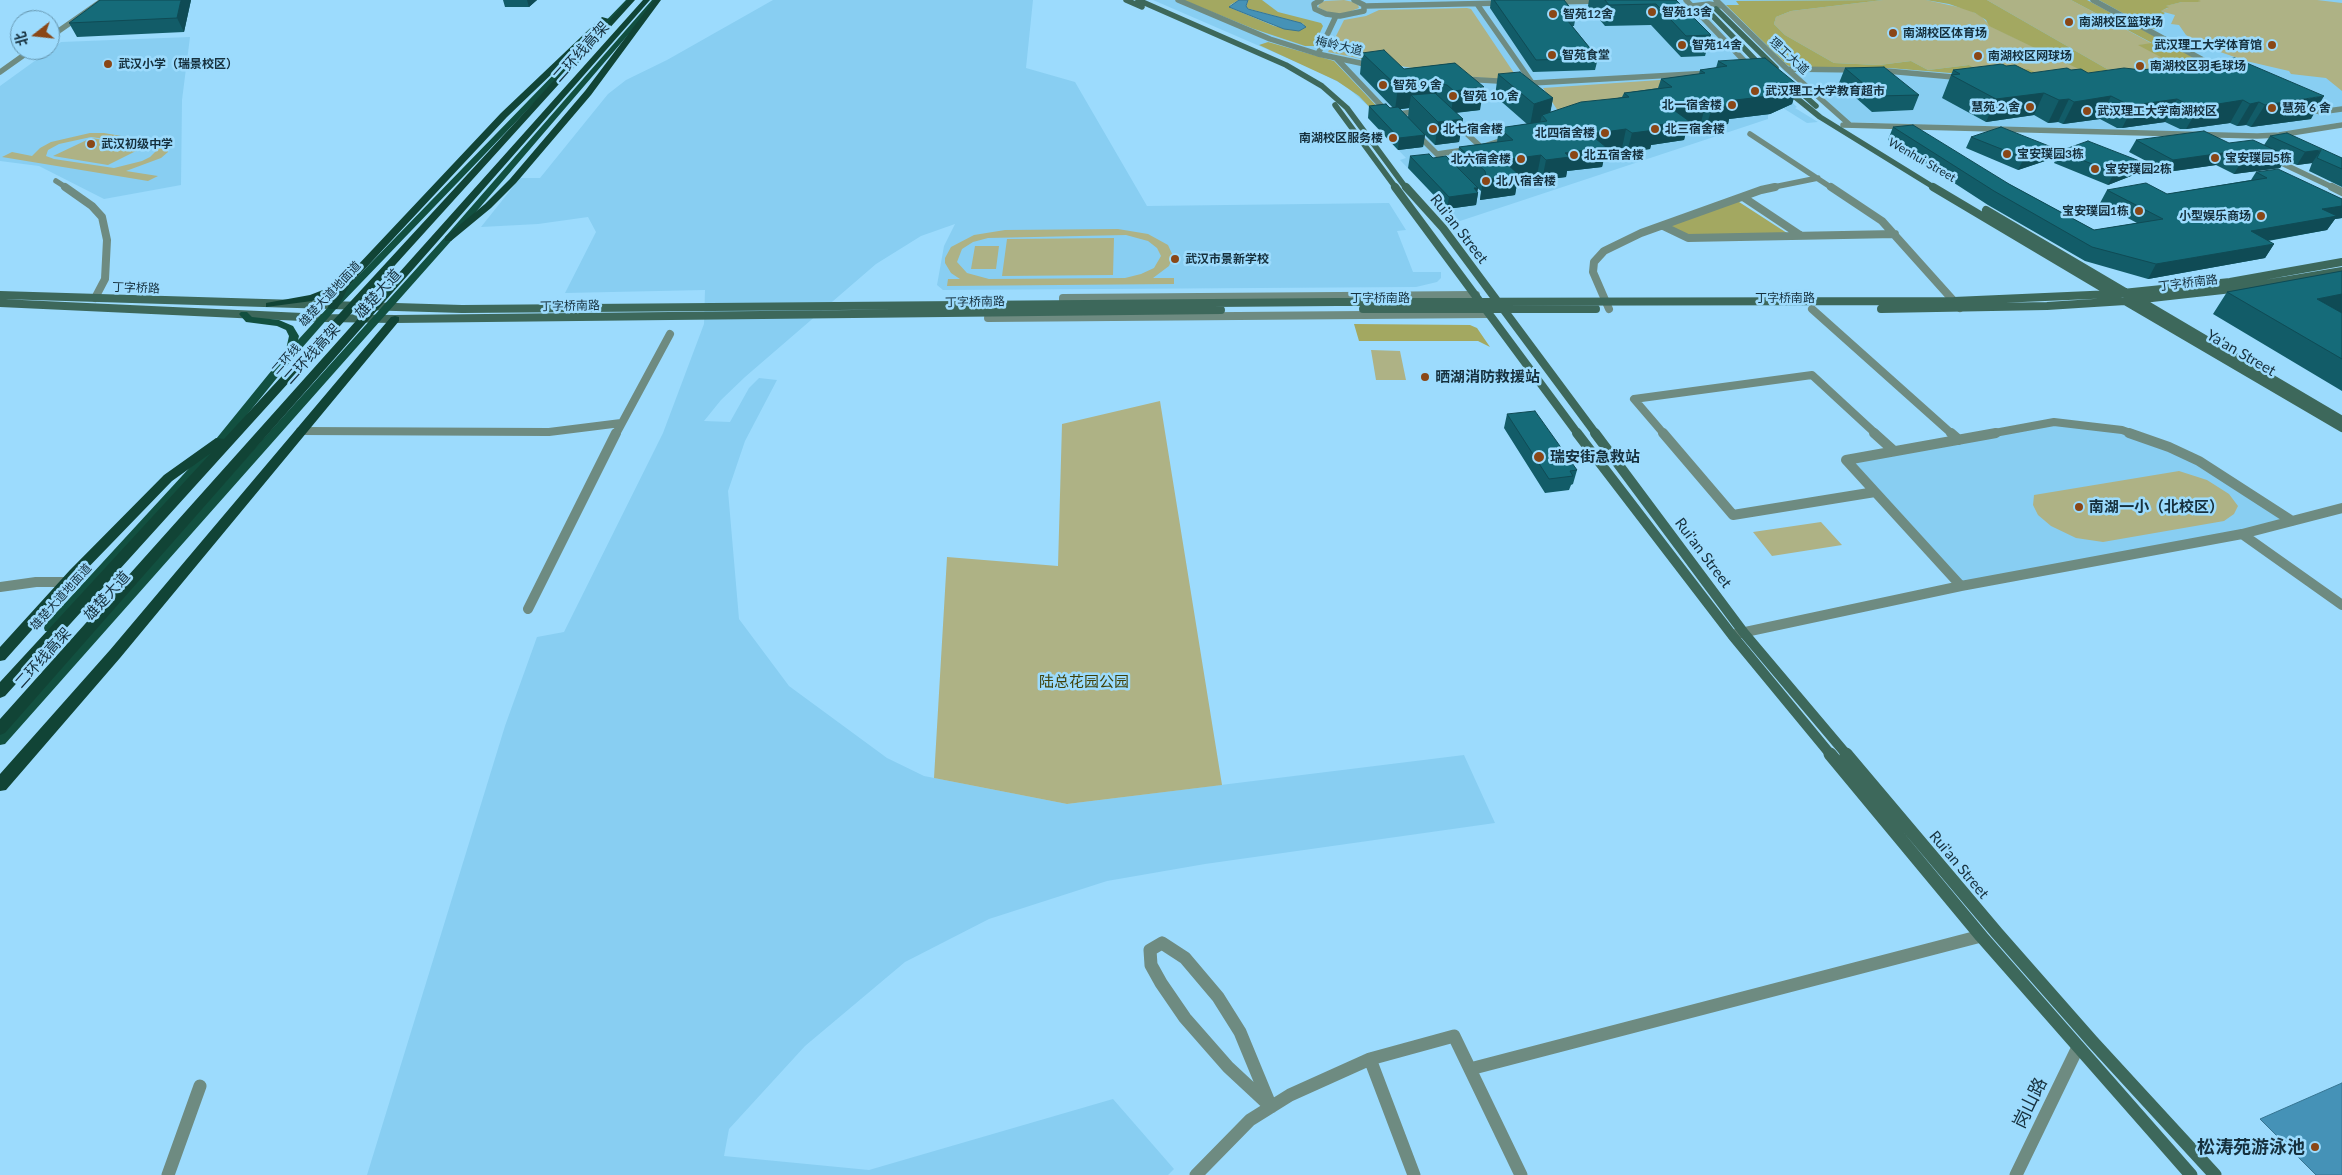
<!DOCTYPE html>
<html>
<head>
<meta charset="utf-8">
<style>
	body { margin:0 }
	#map { position:relative; width:2342px; height:1175px; overflow:hidden; background:#9cdbfd; font-family:Lato,"Noto Sans SC",sans-serif }
	canvas { display:block }
	.north { position:absolute; left:10px; top:10px; width:50px; height:50px; box-sizing:border-box; background:#9cdbfd; border:1px solid #6697b0; border-radius:50%; rotate:254deg; font-size:14px; font-weight:700; line-height:20px; text-align:center; color:#16303d }
	.north::after { content:''; display:block; margin:auto; width:18px; height:22px; background:#8a4717; clip-path:polygon(50% 0,100% 100%,50% 72%,0 100%) }
</style>
</head>
<body>
<div id="map">
<canvas width="2342" height="1175"></canvas>
<div class="north">北</div>
</div>
<script>
const context = document.querySelector('canvas').getContext('2d');
context.lineJoin = 'round';
function fill(path, color) { context.fillStyle = color; context.fill(path, 'evenodd'); }
const shape = rows => new Path2D(rows.map(r => 'M' + r).join(''));
function trace(path, color, width, dash) { context.strokeStyle = color; context.lineWidth = width; context.lineCap = dash ? 'butt' : 'round'; context.setLineDash(dash || []); context.stroke(path); }
function drawText(font, color, halo, rows, align = 'center') {
  context.font = font + ' Lato,"Noto Sans SC",sans-serif'; context.lineWidth = 5; context.setLineDash([]); context.textBaseline = 'middle'; context.strokeStyle = halo; context.fillStyle = color; for (const [text, x, y, turn = 0] of rows) {
    context.save(); context.translate(x, y); context.rotate((+turn || 0) * Math.PI / 180); context.textAlign = isNaN(turn) ? turn : align; if (halo) context.strokeText(text, 0, 0); context.fillText(text, 0, 0); context.restore();
  }
}
fill(shape([
	[773,0,1033,0,1026,68,1075,82,1147,206,1389,203,1406,230,1397,231,1413,272,1441,272,1441,278,1437,282,1416,287,943,290,937,285,944,246,955,224,921,236,876,264,745,377,721,400,704,421,730,422,749,388,759,378,777,380,745,441,728,491,739,619,789,686,887,758,924,776,1067,804,1464,755,1495,823,1205,864,1107,881,989,919,905,962,805,1046,729,1129,724,1156,869,1170,1113,1099,1174,1169,1168,1175,367,1175,505,726,537,637,564,632,663,433,704,324,705,290,565,293,596,232,588,217,538,224,481,227,520,178,540,178,608,94,626,80,667,60],
	[1153,0,2342,0,2342,122,2287,132,2245,134,1844,122,1787,74,1722,9,1701,9,1761,73,1797,107,1795,108,1818,122,1807,123,1783,108,1768,115,1768,119,1454,223,1439,206,1443,205,1400,160,1406,158,1368,118,1379,116,1346,86,1315,70],
	[190,37,182,100,181,185,104,199,39,166,0,161,0,86,61,42],
	[2054,422,2122,430,2199,461,2292,521,1961,586,1846,460]
]), '#88cef2');
fill(shape([
	[1344,0,1353,2,1358,5,1359,8,1344,14,1329,13,1318,7,1320,3,1325,1],
	[1883,0,1926,0,1967,9,1981,16,1990,26,2088,73,1986,74,1969,65,1928,70,1911,61,1879,65,1834,63,1785,35,1774,24,1776,17,1791,11],
	[1987,0,2071,0,2153,44,2140,45,2184,70,2114,73],
	[2197,0,2317,0,2342,3,2342,91,2326,78,2291,74,2289,71,2246,61,2206,47,2186,35,2179,25,2171,24,2175,15,2160,11,2168,8,2165,6,2182,2,2199,2],
	[1467,8,1471,9,1516,76,1504,80,1455,75,1382,63,1328,52,1344,20,1366,16,1379,10],
	[1674,79,1678,82,1575,114,1558,111,1543,88],
	[90,133,104,133,167,144,168,152,161,158,126,171,158,176,148,181,2,157,12,152,32,156,40,148,51,142],
	[91,137,149,145,155,148,156,151,150,157,142,161,114,168,54,159,46,156,48,150,59,144],
	[91,138,146,146,108,165,53,156],
	[1005,230,1118,229,1148,234,1168,245,1173,256,1169,266,1153,278,1174,278,1174,284,947,286,948,279,960,279,951,273,945,263,945,258,951,247,974,235],
	[1126,235,1148,241,1157,248,1161,256,1154,268,1141,274,1125,278,989,279,967,273,957,262,962,249,973,242,988,238],
	[1114,238,1113,275,1002,276,1007,239],
	[975,246,999,246,996,269,971,269],
	[1371,350,1400,351,1406,380,1376,380],
	[1160,401,1222,785,1067,804,934,778,947,557,1058,566,1062,424],
	[2179,471,2207,480,2229,494,2238,506,2234,514,2224,521,2103,542,2076,538,2051,526,2038,515,2033,505,2034,495],
	[1821,522,1842,545,1772,556,1753,532]
]), '#aeb285');
fill(shape([
	[1183,0,1239,0,1230,5,1231,8,1274,26,1299,31,1304,24,1246,8,1248,0,1262,0,1278,12,1321,23,1323,26,1314,46,1305,46,1254,29],
	[1883,0,1791,11,1776,17,1774,24,1785,35,1834,63,1879,65,1911,61,1928,70,1969,65,1987,74,2028,69,2047,78,2087,73,1989,26,1986,20,1975,13,1949,4,1926,0,1987,0,2114,73,2183,69,2138,45,2152,43,2071,0,2087,0,2197,59,2189,63,2195,70,2129,80,2048,81,1889,68,1792,67,1787,65,1726,5,1739,5,1736,1],
	[2099,0,2201,0,2198,1,2201,2,2182,2,2166,6,2169,7,2161,11,2165,13,2161,16,2156,29,2150,28],
	[1268,42,1334,61,1386,116,1379,117,1359,96,1337,81,1259,45],
	[1736,200,1790,235,1688,238,1663,226],
	[1354,324,1470,325,1477,328,1490,347,1478,341,1359,341]
]), '#a3a861');
const water = shape([
	[1239,0,1248,0,1246,6,1248,9,1301,23,1306,27,1299,31,1284,29,1229,7,1239,0],
	[2342,1083,2342,1175,2316,1175,2260,1119,2342,1083]
]);
fill(water, '#4592b7');
trace(water, '#377592', 1);
trace(shape([
	[1178,0,1270,39,1318,54,1374,66],
	[1321,0,1314,4,1315,9,1326,14,1340,16,1364,11,1364,5,1354,0],
	[1686,0,1751,68],
	[1716,0,1787,69,1850,125],
	[2093,0,2203,60],
	[1552,2,1600,1],
	[1477,4,1535,87],
	[1365,6,1503,3],
	[1692,6,1709,4,1722,6],
	[1318,54,1336,16],
	[1336,58,1390,115,1421,111],
	[1787,69,1856,70],
	[1876,70,1964,78],
	[1463,79,1532,83,1710,73],
	[2304,107,2320,112,2342,109],
	[1452,120,1481,147],
	[1843,125,2257,136,2279,135,2342,125],
	[1416,133,1441,158],
	[1750,134,1832,188],
	[1437,154,1478,148,1509,138],
	[2271,158,2334,188],
	[56,181,67,188],
	[1769,188,1818,178]
]), '#6e8b81', 5.5);
trace(shape([
	[65,187,92,206,102,217,107,240,105,279,95,298],
	[1831,187,1882,221,1960,308],
	[2332,187,2342,192],
	[1743,197,1800,235],
	[1663,226,1688,238,1895,234],
	[1609,309,1593,272,1594,262,1604,251,1641,233,1761,190,1775,187],
	[1812,309,1952,434],
	[1063,314,1063,298,1476,295],
	[988,318,1489,314],
	[300,431,549,432,621,423],
	[616,434,670,334],
	[1664,434,1634,399,1812,375,1876,434],
	[1989,434,2054,422,2122,430,2133,434]
]), '#6e8b81', 8);
trace(shape([
	[1663,433,1733,515,1875,492],
	[1874,433,1894,451],
	[1951,433,1959,440],
	[2129,433,2169,447,2199,461,2292,521],
	[2242,534,2342,605],
	[1961,586,1846,460,1996,433],
	[0,587,36,582,67,582],
	[528,609,616,433],
	[1736,634,1961,586,2242,534,2342,508]
]), '#6e8b81', 10);
trace(shape([
	[1162,943,1185,958,1218,997,1240,1032,1271,1107,1228,1067,1185,1018,1161,983,1151,965,1150,950,1162,943],
	[1370,1059,1454,1036,1521,1175],
	[1470,1069,1981,936],
	[168,1175,200,1086],
	[1196,1175,1250,1120,1290,1095,1370,1059,1414,1175],
	[2016,1175,2078,1047]
]), '#6e8b81', 13);
trace(shape([
	[50,37,103,0],
	[0,72,31,50]
]), '#6e8b81', 5.5);
trace(shape([
	[1126,0,1142,7],
	[1138,0,1286,65,1322,86,1347,108,1406,188],
	[1706,9,1763,68],
	[1716,9,1776,68],
	[1788,81,1816,106],
	[1784,88,1820,117,1935,188],
	[1335,105,1396,188]
]), '#3d685b', 5.5);
trace(shape([
	[1395,187,1578,434],
	[1406,187,1443,228,1596,434],
	[1933,187,2113,294],
	[1986,210,2342,420],
	[0,295,462,309,1337,302,1954,301,2113,294,2230,282,2342,262],
	[2125,301,2342,428],
	[0,303,324,318,395,319,1221,310],
	[1363,309,1596,309],
	[1881,309,2047,306,2125,301,2241,288,2342,271]
]), '#3d685b', 8);
trace(shape([
	[1577,433,1732,635,1831,755],
	[1595,433,1744,633,1847,755]
]), '#3d685b', 10);
trace(shape([
	[1830,754,1981,936,2191,1175],
	[1846,754,1997,933,2092,1041,2215,1175]
]), '#3d685b', 13);
fill(shape([
	[626,0,633,0,336,309,294,357,224,443,55,631,45,631,44,628,45,625,216,439,285,354,289,336,286,330,277,326,246,322,239,314,241,312,247,312,252,317,279,320,293,326,299,336,298,340,330,305,626,0],
	[652,0,658,0,451,241,5,744,0,745,0,731,445,237,652,0]
]), '#125040');
fill(shape([
	[628,0,635,0,5,696,0,698,0,682,211,453,172,481,80,576,5,660,0,661,0,647,70,570,164,475,216,438,224,439,628,0],
	[643,0,650,0,5,733,0,735,0,719,643,0],
	[654,0,661,0,591,95,516,183,491,208,451,241,445,241,445,237,485,204,510,179,585,91,654,0],
	[602,17,609,19,507,117,349,286,337,309,329,309,328,307,336,292,312,301,266,307,266,303,310,295,341,283,501,113,602,17],
	[395,316,399,317,399,321,120,658,6,790,0,791,0,774,110,650,391,317,395,316]
]), '#114436');
fill(shape([
	[191,0,184,32,77,37,69,23],
	[503,0,537,0,529,7,505,7],
	[1491,0,1564,0,1576,15,1574,26,1572,26,1598,58,1595,70,1533,72,1490,8],
	[1589,0,1676,0,1711,35,1705,56,1681,57,1651,25,1605,26,1588,6],
	[1362,53,1404,69,1455,63,1480,110,1456,113,1463,119,1459,142,1435,145,1425,135,1423,147,1398,150,1368,118,1369,106,1393,108,1360,74],
	[1409,108,1408,117,1399,109],
	[2235,58,2311,119,2251,127,2246,125,2237,126,2230,123,2186,129,2180,129,2165,122,2122,128,2117,128,2100,119,2063,124,2058,122,2048,123,2034,115,1986,122,1942,98,1953,70,2006,66,2031,73,2071,70,2088,73,2142,70],
	[1718,61,1798,85,1792,104,1770,114,1729,119,1728,124,1706,127,1701,122,1688,124,1684,140,1651,145,1650,149,1627,152,1622,148,1606,150,1602,167,1567,171,1566,177,1542,180,1537,175,1518,178,1515,195,1480,200,1481,191,1474,185,1478,188,1477,192,1478,193,1476,205,1447,209,1408,168,1410,156,1433,158,1456,166,1459,147,1497,142,1499,128,1527,124,1495,96,1498,74,1553,98,1550,112,1622,97,1624,93,1658,88,1661,79,1699,74,1700,70,1716,68],
	[1845,68,1919,95,1913,110,1872,112,1839,83],
	[1893,127,2009,184,2094,230,2137,223,2100,203,2107,190,2167,194,2251,180,2256,172,2342,199,2342,218,2335,219,2327,230,2268,241,2274,244,2265,258,2148,279,2085,261,1988,205,1888,140],
	[2270,136,2342,158,2342,187,2309,171,2312,163,2297,165,2285,160,2280,168,2234,174,2216,165,2167,172,2129,152,2136,140,2264,145],
	[1971,137,2054,148,2048,160,2018,170,1966,148],
	[2060,151,2136,174,2108,185,2054,163],
	[2342,271,2342,391,2213,314,2227,292],
	[1507,414,1577,470,1573,484,1571,485,1569,490,1545,493,1504,428]
]), '#125c68');
fill(shape([
	[181,0,191,0,184,32,177,18],
	[527,0,537,0,529,7],
	[1433,83,1430,105,1411,95,1409,108,1395,110,1398,87],
	[1798,85,1792,104,1770,114,1729,119,1728,124,1706,127,1712,108,1728,101],
	[1484,87,1480,110,1451,113,1454,91],
	[2044,93,2034,115,1986,122,1996,99],
	[2111,96,2100,119,2063,124,2074,102],
	[2324,96,2311,119,2251,127,2265,105],
	[1553,98,1549,120,1542,115,1540,123,1530,126,1534,104],
	[2069,99,2058,122,2048,123,2059,100],
	[2177,99,2165,122,2122,128,2134,105],
	[2243,100,2230,123,2186,129,2199,107],
	[2259,102,2246,125,2237,126,2250,104],
	[1706,104,1701,122,1688,124,1684,140,1651,145,1650,149,1627,152,1632,133,1650,126,1671,108],
	[1463,119,1459,142,1435,145,1438,122],
	[1626,129,1622,148,1606,150,1602,167,1567,171,1566,177,1542,180,1546,160,1565,153,1590,134],
	[1425,135,1423,147,1398,150,1399,138],
	[2054,148,2048,160,2018,170,2024,158],
	[2321,150,2312,163,2297,165,2305,152],
	[2223,153,2216,165,2167,172,2173,160],
	[1541,155,1537,175,1518,178,1515,195,1480,200,1483,180,1503,160],
	[2288,156,2280,168,2234,174,2241,162],
	[2142,162,2136,174,2108,185,2114,173],
	[1474,188,1478,188,1477,193,1478,193,1476,205,1447,209,1449,197],
	[2342,206,2342,218,2335,219,2327,230,2242,245,2251,231,2322,209],
	[2274,244,2265,258,2148,279,2156,264],
	[2342,294,2342,313,2317,299]
]), '#0f4b55');
const building = shape([
	[100,0,181,0,177,18,69,23,100,0],
	[1494,0,1564,0,1576,15,1563,15,1598,58,1536,60,1494,0],
	[1605,0,1676,0,1711,35,1686,36,1656,4,1609,5,1605,0],
	[1384,50,1404,69,1455,63,1484,87,1454,91,1447,85,1433,83,1398,87,1362,53,1384,50],
	[1765,58,1798,85,1776,95,1728,101,1734,105,1712,108,1706,104,1671,108,1689,121,1650,126,1655,130,1632,133,1626,129,1590,134,1606,147,1565,153,1570,157,1546,160,1541,155,1503,160,1519,175,1483,180,1486,176,1485,171,1459,147,1513,140,1499,128,1547,121,1542,115,1581,102,1629,97,1624,93,1672,87,1661,79,1705,73,1700,70,1727,66,1718,61,1765,58],
	[2235,58,2324,96,2265,105,2259,102,2250,104,2243,100,2199,107,2193,107,2177,99,2134,105,2129,105,2111,96,2074,102,2069,99,2059,100,2044,93,1996,99,1951,75,1960,74,1953,70,2002,64,2006,66,2015,65,2031,73,2067,68,2071,70,2081,69,2088,73,2124,68,2142,70,2235,58],
	[1884,67,1919,95,1878,96,1845,68,1884,67],
	[1520,72,1553,98,1534,104,1498,74,1520,72],
	[1435,93,1463,119,1438,122,1411,95,1437,93,1435,93],
	[1386,104,1390,108,1398,107,1425,135,1399,138,1369,106,1386,104],
	[1913,125,2009,184,2094,230,2163,219,2107,190,2146,183,2167,194,2267,178,2256,172,2278,169,2342,199,2342,206,2322,209,2337,216,2251,231,2274,244,2156,264,2092,247,1994,191,1893,127,1913,125],
	[2001,127,2054,148,2024,158,1971,137,2001,127],
	[2204,131,2229,143,2253,140,2288,156,2241,162,2223,153,2173,160,2136,140,2204,131],
	[2287,133,2342,158,2342,169,2317,158,2321,150,2305,152,2270,136,2287,133],
	[2088,141,2142,162,2114,173,2060,151,2088,141],
	[1429,154,1433,158,1446,156,1478,188,1474,188,1478,193,1449,197,1410,156,1429,154],
	[2342,271,2342,294,2317,299,2342,313,2342,359,2227,292,2342,271],
	[1535,411,1577,470,1570,471,1573,476,1549,479,1507,414,1535,411]
]);
fill(building, '#156b79');
trace(building, '#0f4b55', 1);
for (const [x, y, r, color] of [
	[1652,12,5,"#8a4717"],
	[1553,14,5,"#8a4717"],
	[2069,22,5,"#8a4717"],
	[1893,33,5,"#8a4717"],
	[1682,45,5,"#8a4717"],
	[2272,45,5,"#8a4717"],
	[1552,55,5,"#8a4717"],
	[1978,56,5,"#8a4717"],
	[108,64,5,"#8a4717"],
	[2140,66,5,"#8a4717"],
	[1383,85,5,"#8a4717"],
	[1755,91,5,"#8a4717"],
	[1453,96,5,"#8a4717"],
	[1732,105,5,"#8a4717"],
	[2030,107,5,"#8a4717"],
	[2272,108,5,"#8a4717"],
	[2087,111,5,"#8a4717"],
	[1433,129,5,"#8a4717"],
	[1655,129,5,"#8a4717"],
	[1605,133,5,"#8a4717"],
	[1393,138,5,"#8a4717"],
	[91,144,5,"#8a4717"],
	[2007,154,5,"#8a4717"],
	[1574,155,5,"#8a4717"],
	[2215,158,5,"#8a4717"],
	[1521,159,5,"#8a4717"],
	[2095,169,5,"#8a4717"],
	[1486,181,5,"#8a4717"],
	[2139,211,5,"#8a4717"],
	[2261,216,5,"#8a4717"],
	[1175,259,5,"#8a4717"],
	[1425,377,5,"#8a4717"],
	[1539,457,6,"#8a4717"],
	[2079,507,5,"#8a4717"],
	[2315,1147,5,"#8a4717"]
]) { const dot = new Path2D(); dot.arc(x, y, r, 0, 2 * Math.PI); context.fillStyle = color; context.fill(dot); trace(dot, '#9cdbfd', 2); }
drawText('bold 12px', '#16303d', '#9cdbfd', [
	["智苑13舍",1662,12],
	["智苑12舍",1563,14],
	["南湖校区篮球场",2079,22],
	["南湖校区体育场",1903,33],
	["智苑14舍",1692,45],
	["武汉理工大学体育馆",2262,45,"right"],
	["智苑食堂",1562,55],
	["南湖校区网球场",1988,56],
	["武汉小学（瑞景校区）",118,64],
	["南湖校区羽毛球场",2150,66],
	["智苑 9 舍",1393,85],
	["武汉理工大学教育超市",1765,91],
	["智苑 10 舍",1463,96],
	["北一宿舍楼",1722,105,"right"],
	["慧苑 2 舍",2020,107,"right"],
	["慧苑 6 舍",2282,108],
	["武汉理工大学南湖校区",2097,111],
	["北七宿舍楼",1443,129],
	["北三宿舍楼",1665,129],
	["北四宿舍楼",1595,133,"right"],
	["南湖校区服务楼",1383,138,"right"],
	["武汉初级中学",101,144],
	["宝安璞园3栋",2017,154],
	["北五宿舍楼",1584,155],
	["宝安璞园5栋",2225,158],
	["北六宿舍楼",1511,159,"right"],
	["宝安璞园2栋",2105,169],
	["北八宿舍楼",1496,181],
	["宝安璞园1栋",2129,211,"right"],
	["小型娱乐商场",2251,216,"right"],
	["武汉市景新学校",1185,259]
], 'left');
drawText('12px', '#16303d', '#9cdbfd', [
	["梅岭大道",1339,46,13],
	["理工大道",1789,56,43],
	["Wenhui Street",1922,160,30],
	["丁字桥南路",2188,283,-7],
	["丁字桥路",136,288,2],
	["雄楚大道地面道",330,294,-47],
	["丁字桥南路",1380,298],
	["丁字桥南路",1785,298],
	["丁字桥南路",975,302,-1],
	["丁字桥南路",570,306,-1],
	["二环线",286,359,-48],
	["雄楚大道地面道",61,597,-48]
]);
drawText('15px', '#16303d', '#9cdbfd', [
	["二环线高架",581,52,-48],
	["Rui'an Street",1459,229,52],
	["雄楚大道",378,294,-48],
	["Ya'an Street",2241,353,30],
	["二环线高架",312,354,-48],
	["Rui'an Street",1703,553,53],
	["雄楚大道",107,596,-48],
	["二环线高架",43,658,-48],
	["Rui'an Street",1959,865,50]
]);
drawText('bold 15px', '#16303d', '#9cdbfd', [
	["晒湖消防救援站",1435,377],
	["瑞安街急救站",1550,457],
	["南湖一小（北校区）",2089,507]
], 'left');
drawText('15px', '#3f4109', '#9cdbfd', [
	["陆总花园公园",1084,682]
]);
drawText('18px', '#16303d', '#9cdbfd', [
	["岗山路",2030,1103,-64]
]);
drawText('bold 18px', '#16303d', '#9cdbfd', [
	["松涛苑游泳池",2305,1147]
], 'right');
</script>
</body>
</html>
